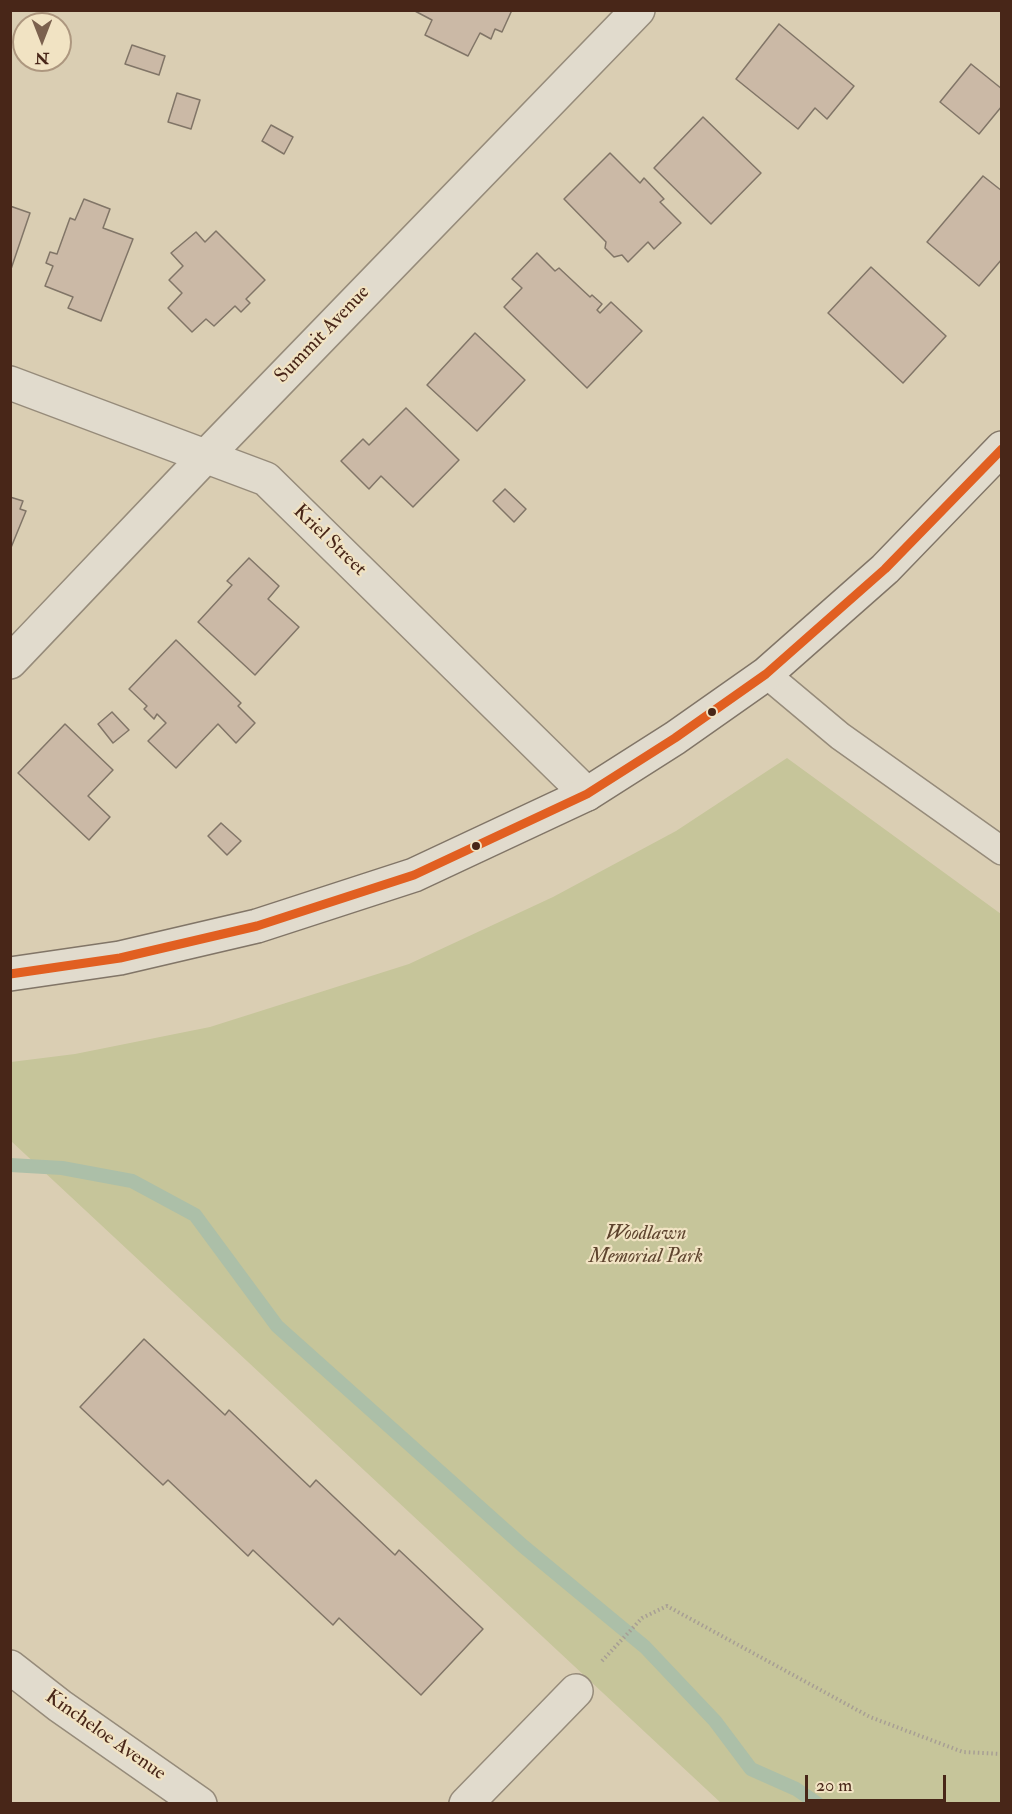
<!DOCTYPE html>
<html>
<head>
<meta charset="utf-8">
<style>
	body { margin:0 }
	#map { position:relative; width:1012px; height:1814px; overflow:hidden; background:#daceb3; font-family:"IM FELL Double Pica",serif }
	canvas { display:block }
	.frame { position:absolute; inset:0; border:12px solid #482618; pointer-events:none }
	.north { position:absolute; left:12px; top:12px; width:60px; height:60px; box-sizing:border-box; background:#f1e3c3; border:2px solid #ad977f; border-radius:50%; rotate:180deg; font-size:16px; font-weight:700; line-height:24px; text-align:center; color:#482618 }
	.north::after { content:''; display:block; margin:auto; width:21px; height:27px; background:#7b614e; clip-path:polygon(50% 0,100% 100%,50% 72%,0 100%) }
	.scale { position:absolute; left:805px; top:1775px; width:141px; height:27px; box-sizing:border-box; border:3px solid #482618; border-top:0; padding-left:8px; font-size:18px; line-height:21px; white-space:nowrap; color:#482618; -webkit-text-stroke:4px #f1e3c3; paint-order:stroke }
</style>
</head>
<body>
<div id="map">
<canvas width="1012" height="1814"></canvas>
<div class="frame"></div>
<div class="north">N</div>
<div class="scale">20 m</div>
</div>
<script>
const context = document.querySelector('canvas').getContext('2d');
context.lineJoin = 'round';
function fill(path, color) { context.fillStyle = color; context.fill(path, 'evenodd'); }
const shape = rows => new Path2D(rows.map(r => 'M' + r).join(''));
function trace(path, color, width, dash) { context.strokeStyle = color; context.lineWidth = width; context.lineCap = dash ? 'butt' : 'round'; context.setLineDash(dash || []); context.stroke(path); }
function drawText(font, color, halo, rows, align = 'center') {
  context.font = font + ' "IM FELL Double Pica",serif'; context.lineWidth = 4.5; context.setLineDash([]); context.textBaseline = 'middle'; context.strokeStyle = halo; context.fillStyle = color; for (const [text, x, y, turn = 0] of rows) {
    context.save(); context.translate(x, y); context.rotate((+turn || 0) * Math.PI / 180); context.textAlign = isNaN(turn) ? turn : align; if (halo) context.strokeText(text, 0, 0); context.fillText(text, 0, 0); context.restore();
  }
}
fill(shape([
	[787,758,1001,914,1001,1803,721,1803,11,1141,11,1062,75,1054,210,1027,409,964,553,897,676,831]
]), '#c6c59a');
trace(shape([
	[10,1165,62,1168,132,1181,195,1215,277,1326,523,1546,645,1647,715,1721,751,1769,796,1789,818,1804]
]), '#acbfa8', 14);
const building = shape([
	[413,10,512,10,502,32,495,29,491,39,480,33,468,56,425,35,432,20,413,10],
	[779,24,854,86,827,119,815,108,798,129,736,79,779,24],
	[132,45,165,56,159,75,125,64,132,45],
	[971,64,1002,89,1002,106,979,134,940,102,971,64],
	[177,93,200,100,191,129,168,122,177,93],
	[703,117,761,173,711,224,654,168,703,117],
	[271,125,293,137,284,154,262,141,271,125],
	[610,153,640,183,644,178,664,199,660,202,681,223,654,249,648,242,628,262,622,255,614,257,605,248,606,242,564,199,610,153],
	[983,176,1002,191,1002,259,979,286,927,242,983,176],
	[84,199,110,209,103,228,133,239,101,321,68,308,73,297,45,286,53,266,46,263,50,252,57,254,70,218,75,220,84,199],
	[10,206,30,213,10,272,10,206],
	[216,231,265,280,246,299,250,303,241,312,235,306,214,326,206,319,192,332,168,308,182,293,169,280,183,266,171,253,196,232,205,242,216,231],
	[537,253,555,271,559,268,590,297,592,295,602,304,597,310,600,313,611,302,642,331,587,388,504,307,522,288,512,279,537,253],
	[871,267,946,336,903,383,828,313,871,267],
	[475,333,525,380,477,431,427,385,475,333],
	[406,408,459,460,413,507,381,476,369,489,341,461,363,439,369,445,406,408],
	[505,489,526,509,514,522,493,501,505,489],
	[10,497,23,501,20,509,26,511,10,550,10,497],
	[249,558,279,586,268,599,299,627,255,675,198,622,232,585,227,581,249,558],
	[176,640,241,703,238,706,255,723,236,743,218,724,176,768,148,741,166,723,157,714,154,719,144,709,147,706,129,689,176,640],
	[112,712,129,730,113,743,98,724,112,712],
	[65,724,113,770,88,796,110,817,89,840,18,773,65,724],
	[221,823,241,841,227,855,208,836,221,823],
	[144,1339,225,1415,229,1410,310,1487,316,1480,395,1555,399,1550,483,1629,421,1695,339,1618,333,1625,253,1550,248,1556,168,1480,163,1485,80,1407,144,1339]
]);
fill(building, '#cbb9a6');
trace(building, '#817567', 1.5);
const lane = shape([
	[766,674,840,736,1002,851]
]);
const street = shape([
	[10,383,266,479,587,794],
	[10,662,206,456,638,10],
	[10,1667,60,1706,200,1804],
	[466,1804,576,1691]
]);
const secondary = shape([
	[10,974,120,958,257,926,414,875,587,794,675,738,766,674,885,569,1002,448]
]);
trace(lane, '#968b7a', 30);
trace(street, '#968b7a', 36);
trace(secondary, '#817567', 36);
trace(shape([
	[602,1661,642,1618,667,1606,870,1717,963,1752,1002,1754]
]), '#a79e94', 4, [1.5, 3]);
trace(lane, '#e1dbcd', 27);
trace(street, '#e1dbcd', 33);
trace(secondary, '#e1dbcd', 33);
trace(shape([
	[10,974,120,958,257,926,414,875,587,794,675,738,766,674,885,569,1002,449]
]), '#e15f21', 9);
for (const [x, y, r, color] of [
	[712,712,5,"#482618"],
	[476,846,5,"#482618"]
]) { const dot = new Path2D(); dot.arc(x, y, r, 0, 2 * Math.PI); context.fillStyle = color; context.fill(dot); trace(dot, '#f1e3c3', 2); }
drawText('20px', '#482618', '#f1e3c3', [
	["Summit Avenue",323,335,-46],
	["Kriel Street",329,541,44],
	["Kincheloe Avenue",105,1736,35]
]);
drawText('italic 20px', '#5e442e', '#f1e3c3', [
	["Woodlawn",646,1235],
	["Memorial Park",646,1258]
]);
</script>
</body>
</html>
